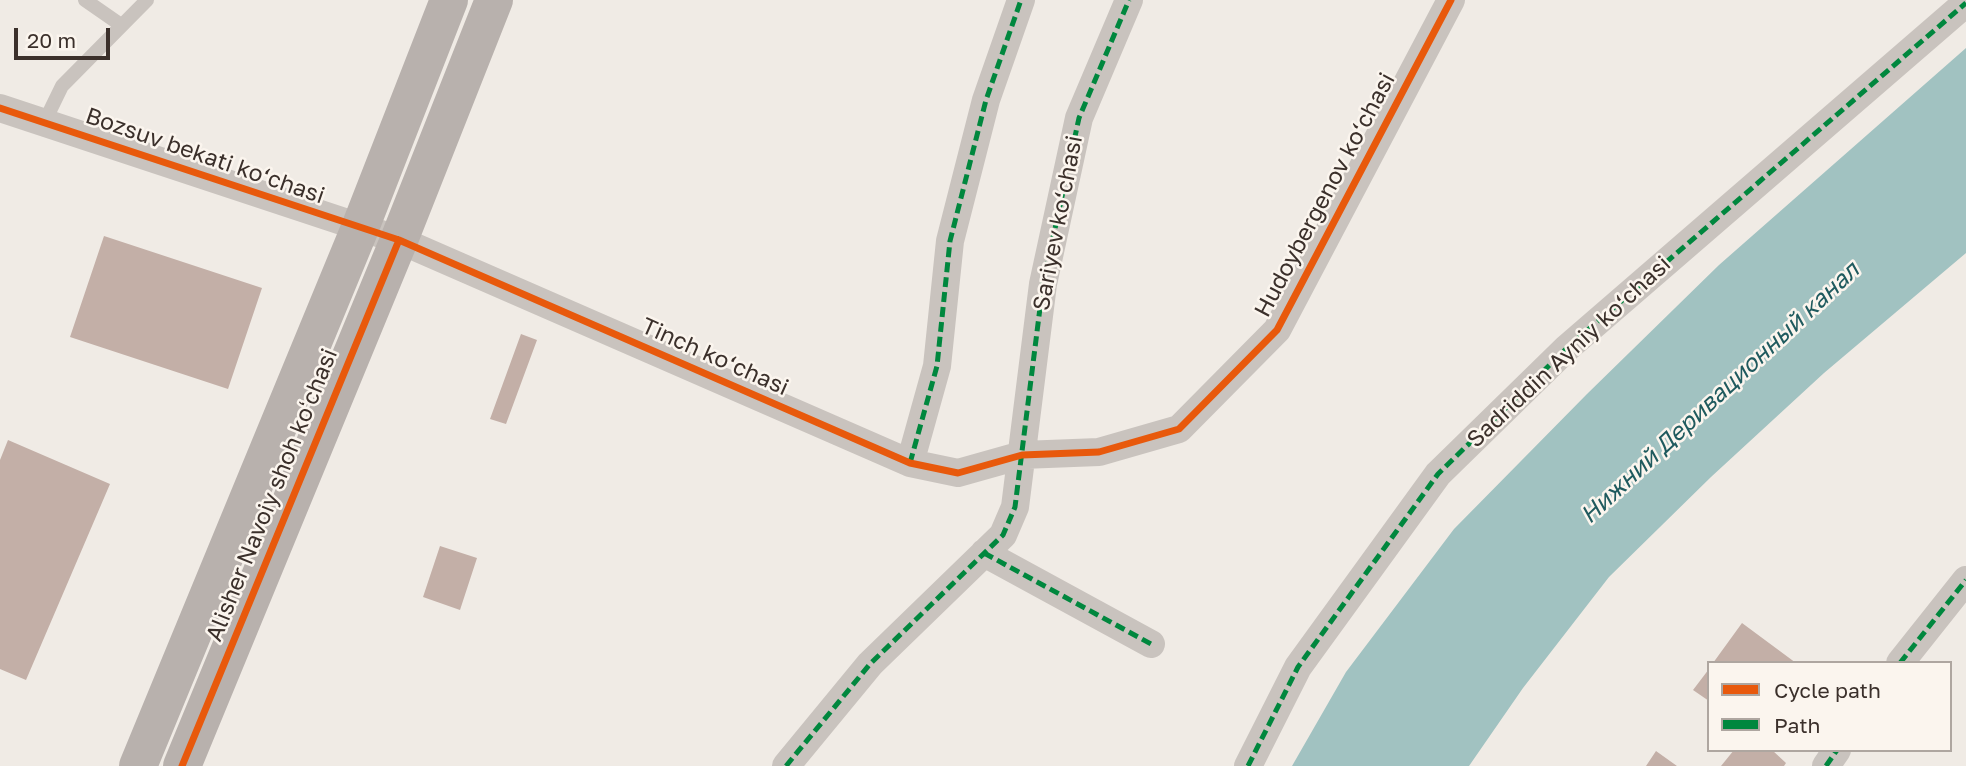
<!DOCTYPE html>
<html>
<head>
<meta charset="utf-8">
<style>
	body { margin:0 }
	#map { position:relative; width:1966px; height:766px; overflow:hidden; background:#f0ebe5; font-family:"Golos Text",sans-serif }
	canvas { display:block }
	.legend { position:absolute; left:1707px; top:661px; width:245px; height:91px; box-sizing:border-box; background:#fbf5ee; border:2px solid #aea6a0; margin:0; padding:9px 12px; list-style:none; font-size:21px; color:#3b302b }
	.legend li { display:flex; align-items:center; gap:14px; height:35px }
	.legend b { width:35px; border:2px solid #aea6a0 }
	.scale { position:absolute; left:14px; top:28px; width:96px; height:32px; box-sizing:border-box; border:4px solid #3b302b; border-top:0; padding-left:9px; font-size:21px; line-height:24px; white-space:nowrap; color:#3b302b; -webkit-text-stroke:5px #fbf5ee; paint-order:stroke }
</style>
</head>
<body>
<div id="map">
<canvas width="1966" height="766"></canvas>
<ul class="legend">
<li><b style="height:9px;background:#e8590c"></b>Cycle path</li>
<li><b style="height:9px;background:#00873e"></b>Path</li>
</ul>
<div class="scale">20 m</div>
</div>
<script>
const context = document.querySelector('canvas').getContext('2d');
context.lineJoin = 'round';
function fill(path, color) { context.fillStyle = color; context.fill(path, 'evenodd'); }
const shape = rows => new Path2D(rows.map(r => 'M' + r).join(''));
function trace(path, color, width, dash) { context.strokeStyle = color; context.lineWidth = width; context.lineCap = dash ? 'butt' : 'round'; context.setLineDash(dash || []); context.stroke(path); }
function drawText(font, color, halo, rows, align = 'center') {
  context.font = font + ' "Golos Text",sans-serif'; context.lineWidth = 5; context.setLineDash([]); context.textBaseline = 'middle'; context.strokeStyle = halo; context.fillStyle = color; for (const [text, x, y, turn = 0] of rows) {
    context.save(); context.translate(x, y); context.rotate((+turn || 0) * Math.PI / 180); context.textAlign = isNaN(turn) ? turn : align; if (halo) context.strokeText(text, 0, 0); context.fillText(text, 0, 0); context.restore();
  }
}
fill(shape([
	[1966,48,1966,253,1824,373,1711,477,1609,577,1523,688,1469,766,1292,766,1346,672,1454,529,1587,394,1719,265]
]), '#a1c2c1');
fill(shape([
	[104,236,262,288,228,389,70,337],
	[521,334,537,340,506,424,490,419],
	[8,440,110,484,26,680,0,669,0,460],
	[440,546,477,558,460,610,423,597],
	[1742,623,1796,663,1713,663],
	[1709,669,1709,701,1693,690],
	[1734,750,1772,750,1786,763,1784,766,1721,766],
	[1656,751,1677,766,1646,766]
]), '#c3afa7');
trace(shape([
	[85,0,121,25],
	[44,123,62,86,147,0]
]), '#c9c3be', 14);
trace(shape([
	[0,108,399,240,910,463,958,473,1022,455,1099,452,1179,429,1277,330,1451,0],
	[910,463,937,366,950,241,986,100,1021,0],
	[984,553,1151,644],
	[1900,663,1966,580],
	[786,766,870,664,1003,535,1015,507,1043,284,1079,118,1129,0],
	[1248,766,1298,667,1438,474,1567,348,1966,3],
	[1826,766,1837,750]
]), '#c9c3be', 28);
trace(shape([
	[138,766,360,228,449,0],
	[182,766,399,240,494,0]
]), '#b8b1ad', 38);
trace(shape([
	[910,463,937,366,950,241,986,100,1021,0],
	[984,553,1151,644],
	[1900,663,1966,580],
	[786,766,870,664,1003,535,1015,507,1043,284,1079,118,1129,0],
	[1248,766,1298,667,1438,474,1567,348,1966,3],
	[1826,766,1837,750]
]), '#00873e', 5, [10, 5]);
trace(shape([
	[0,108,399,240,910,463,958,473,1022,455,1099,452,1179,429,1277,330,1451,0],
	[182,766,399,240]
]), '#e8590c', 7);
drawText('23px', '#3b302b', '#fbf5ee', [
	["Bozsuv bekati ko‘chasi",205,156,19],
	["Hudoybergenov ko‘chasi",1325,195,-62],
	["Sariyev ko‘chasi",1058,223,-79],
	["Sadriddin Ayniy ko‘chasi",1569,352,-43],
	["Tinch ko‘chasi",715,357,24],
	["Alisher Navoiy shoh koʻchasi",272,495,-68]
]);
drawText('italic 24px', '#1f5a5e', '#fbf5ee', [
	["Нижний Деривационный канал",1720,393,-43]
]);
</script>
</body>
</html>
